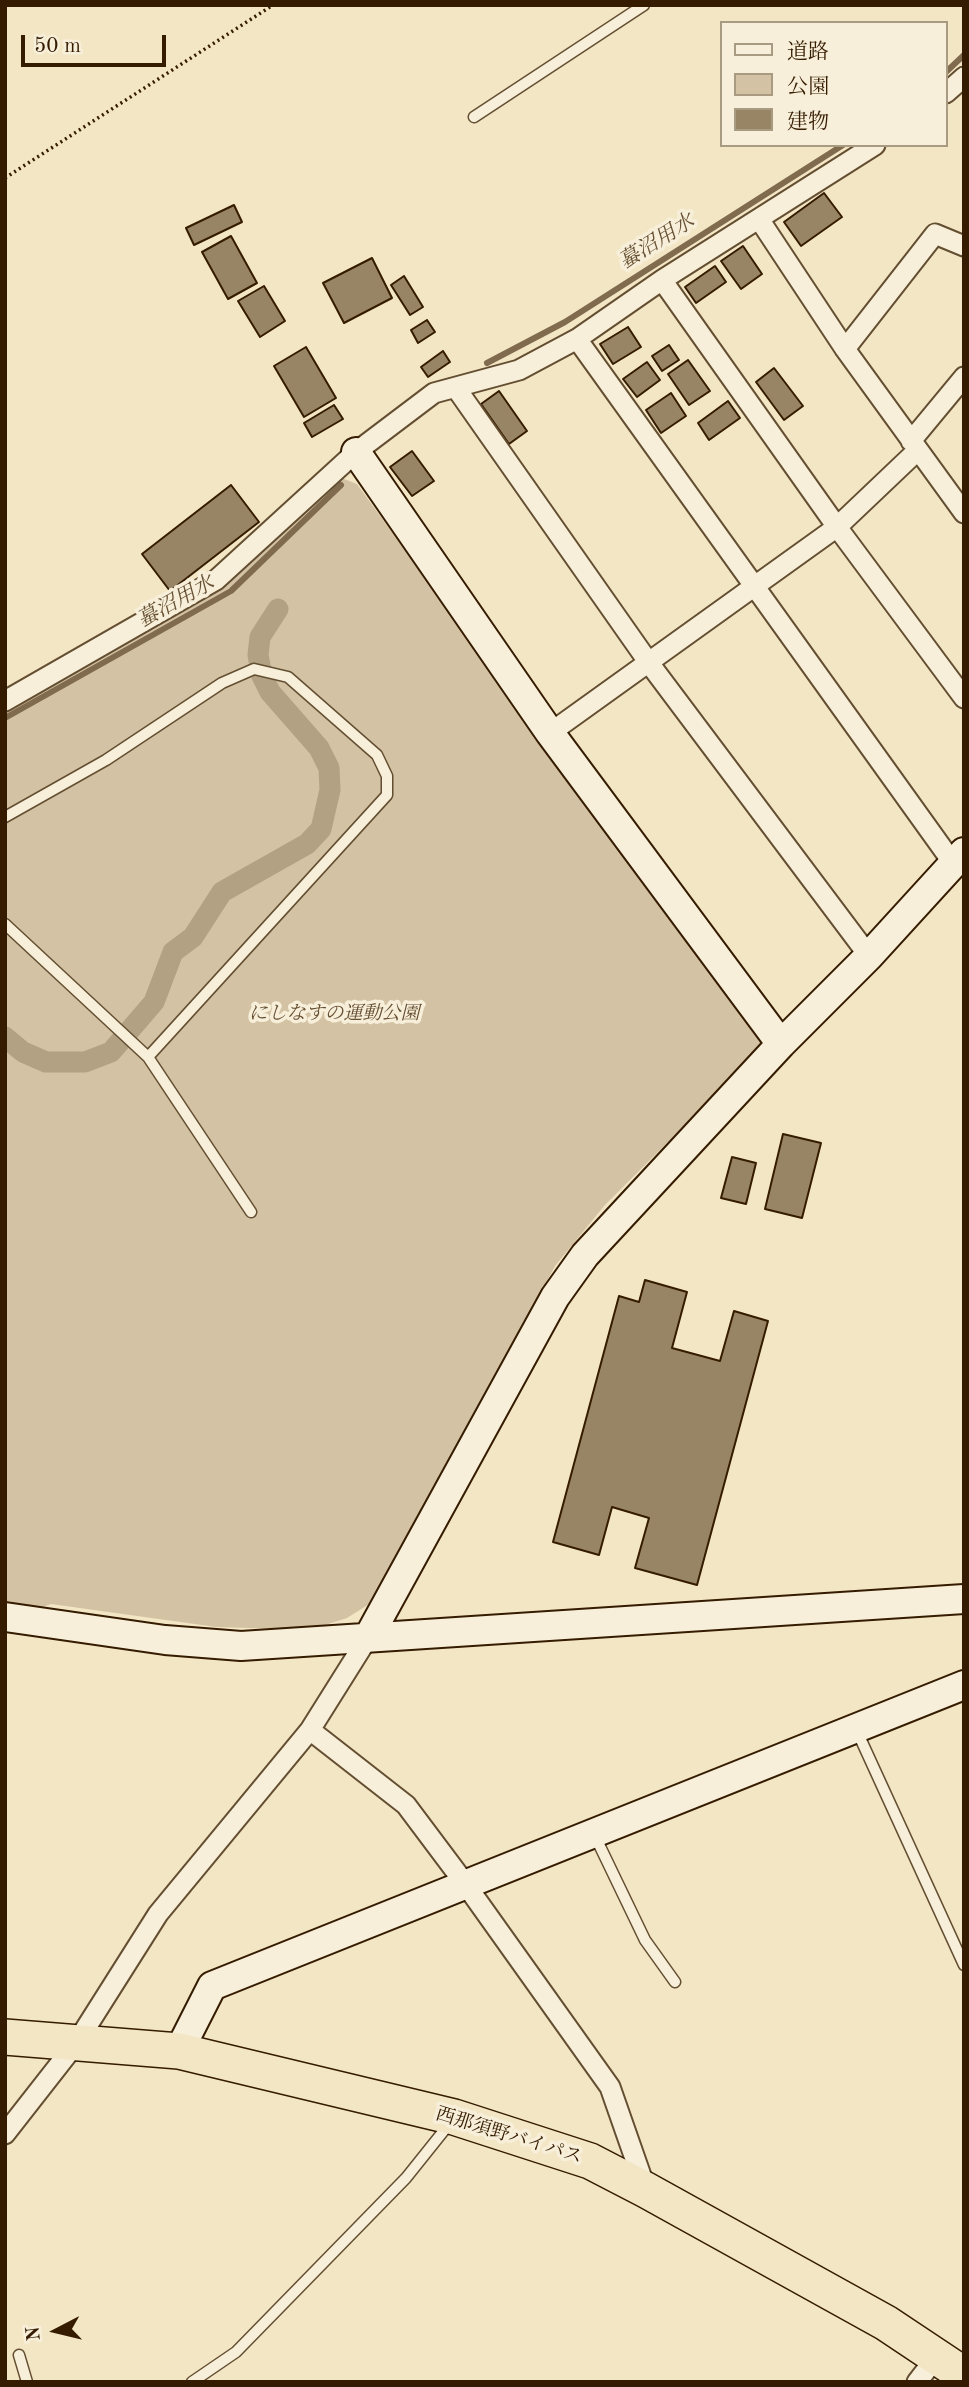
<!DOCTYPE html>
<html>
<head>
<meta charset="utf-8">
<style>
	body { margin:0 }
	#map { position:relative; width:969px; height:2387px; overflow:hidden; background:#f3e6c5; font-family:"Old Standard TT","Noto Serif JP",serif }
	canvas { display:block }
	.frame { position:absolute; inset:0; border:7px solid #351b00; pointer-events:none }
	.legend { position:absolute; left:720px; top:21px; width:228px; height:126px; box-sizing:border-box; background:#f7efd9; border:2px solid #a99a82; margin:0; padding:9px 12px; list-style:none; font-size:21px; color:#351b00 }
	.legend li { display:flex; align-items:center; gap:14px; height:35px }
	.legend b { width:35px; border:2px solid #a99a82 }
	.north { position:absolute; left:21px; top:2296px; width:70px; height:70px; -webkit-text-stroke:5px #f7efd9; paint-order:stroke; rotate:263deg; font-size:19px; font-weight:700; line-height:28px; text-align:center; color:#351b00 }
	.north::after { content:''; display:block; margin:auto; width:24px; height:32px; background:#351b00; clip-path:polygon(50% 0,100% 100%,50% 72%,0 100%) }
	.scale { position:absolute; left:21px; top:35px; width:145px; height:32px; box-sizing:border-box; border:4px solid #351b00; border-top:0; padding-left:9px; font-size:21px; line-height:24px; white-space:nowrap; color:#351b00; -webkit-text-stroke:5px #f7efd9; paint-order:stroke }
</style>
</head>
<body>
<div id="map">
<canvas width="969" height="2387"></canvas>
<div class="frame"></div>
<ul class="legend">
<li><b style="height:9px;background:#f7efd9"></b>道路</li>
<li><b style="height:19px;background:#d3c3a4"></b>公園</li>
<li><b style="height:19px;background:#988566"></b>建物</li>
</ul>
<div class="north">N</div>
<div class="scale">50 m</div>
</div>
<script>
const context = document.querySelector('canvas').getContext('2d');
context.lineJoin = 'round';
function fill(path, color) { context.fillStyle = color; context.fill(path, 'evenodd'); }
const shape = rows => new Path2D(rows.map(r => 'M' + r).join(''));
function trace(path, color, width, dash) { context.strokeStyle = color; context.lineWidth = width; context.lineCap = dash ? 'butt' : 'round'; context.setLineDash(dash || []); context.stroke(path); }
function drawText(font, color, halo, rows, align = 'center') {
  context.font = font + ' "Old Standard TT","Noto Serif JP",serif'; context.lineWidth = 7; context.setLineDash([]); context.textBaseline = 'middle'; context.strokeStyle = halo; context.fillStyle = color; for (const [text, x, y, turn = 0] of rows) {
    context.save(); context.translate(x, y); context.rotate((+turn || 0) * Math.PI / 180); context.textAlign = isNaN(turn) ? turn : align; if (halo) context.strokeText(text, 0, 0); context.fillText(text, 0, 0); context.restore();
  }
}
fill(shape([
	[339,477,357,484,764,1046,605,1205,555,1266,374,1601,347,1618,319,1627,282,1629,216,1627,51,1604,37,1609,5,1605,5,709,221,586]
]), '#d3c3a4');
trace(shape([
	[946,72,964,55],
	[487,363,565,322,843,145],
	[5,718,231,591,341,485]
]), '#806b4e', 6);
trace(shape([
	[5,1037,23,1052,46,1062,85,1062,111,1052,154,1002,173,952,193,937,222,892,307,844,321,829,330,790,329,768,319,748,270,692,262,676,258,655,260,637,278,609]
]), '#b2a182', 21);
const building = shape([
	[824,193,842,217,801,246,784,222,824,193],
	[234,205,242,222,194,245,186,228,234,205],
	[231,236,257,283,228,299,202,252,231,236],
	[743,246,762,274,741,289,721,261,743,246],
	[372,258,392,298,344,323,323,283,372,258],
	[715,266,726,282,696,303,685,287,715,266],
	[404,276,423,307,410,315,391,285,404,276],
	[264,286,285,321,260,337,238,301,264,286],
	[427,320,435,332,418,343,411,330,427,320],
	[628,327,641,347,613,364,600,344,628,327],
	[669,345,679,360,662,371,652,356,669,345],
	[306,347,336,398,304,417,274,366,306,347],
	[443,351,450,362,428,377,421,367,443,351],
	[688,360,710,391,689,405,668,374,688,360],
	[647,362,660,380,637,397,623,379,647,362],
	[774,368,803,406,784,420,756,382,774,368],
	[499,391,527,431,509,444,481,404,499,391],
	[671,393,686,416,661,433,646,410,671,393],
	[728,401,740,418,709,440,698,423,728,401],
	[334,405,343,419,312,437,304,423,334,405],
	[412,451,434,481,412,496,390,467,412,451],
	[231,485,259,522,170,591,142,554,231,485],
	[783,1134,821,1143,802,1218,765,1209,783,1134],
	[732,1157,756,1163,746,1204,721,1198,732,1157],
	[645,1280,687,1292,672,1348,720,1361,734,1311,768,1321,697,1585,635,1568,649,1518,612,1507,599,1555,553,1542,619,1296,639,1302,645,1280]
]);
fill(building, '#988566');
trace(building, '#351b00', 2);
const lane = shape([
	[474,117,644,5],
	[5,817,106,760,222,683,254,669,288,677,377,755,387,776,387,795,148,1057,251,1212],
	[5,924,148,1057],
	[856,1729,964,1965],
	[594,1834,645,1940,675,1982],
	[19,2355,27,2382],
	[192,2382,236,2352,406,2178,450,2123]
]);
const street = shape([
	[946,93,964,77],
	[759,219,845,349,964,513],
	[662,280,837,527,964,698],
	[577,339,953,863],
	[845,349,935,234,964,246],
	[456,388,649,663,869,956],
	[911,441,964,377],
	[5,701,216,580,356,452,434,393,519,370,577,339,662,280,875,145],
	[550,733,837,527,918,450],
	[310,1730,406,1805,466,1885,610,2087,646,2190],
	[5,2134,77,2042,158,1914,310,1730,369,1636],
	[917,2382,938,2355]
]);
const secondary = shape([
	[356,452,550,733,781,1044],
	[5,1617,165,1640,241,1646,964,1599],
	[369,1636,555,1297,585,1255,781,1044,869,956,964,852],
	[179,2051,212,1986,964,1685]
]);
const highway = shape([
	[5,2037,179,2051,454,2117,590,2161,646,2190,886,2323,964,2375]
]);
trace(lane, '#644e31', 13);
trace(street, '#644e31', 23);
trace(secondary, '#351b00', 32);
trace(highway, '#351b00', 38);
trace(shape([
	[5,178,273,5]
]), '#351b00', 3.5, [2, 3.5]);
trace(lane, '#f7efd9', 10);
trace(street, '#f7efd9', 19);
trace(secondary, '#f7efd9', 28);
trace(highway, '#f3e6c5', 35);
drawText('italic 19px', '#644d31', '#f7efd9', [
	["にしなすの運動公園",334,1014]
]);
drawText('19px', '#351b00', '#f7efd9', [
	["西那須野バイパス",509,2136,17]
]);
drawText('italic 21px', '#675134', '#f7efd9', [
	["蟇沼用水",657,242,-32],
	["蟇沼用水",176,602,-29]
]);
</script>
</body>
</html>
